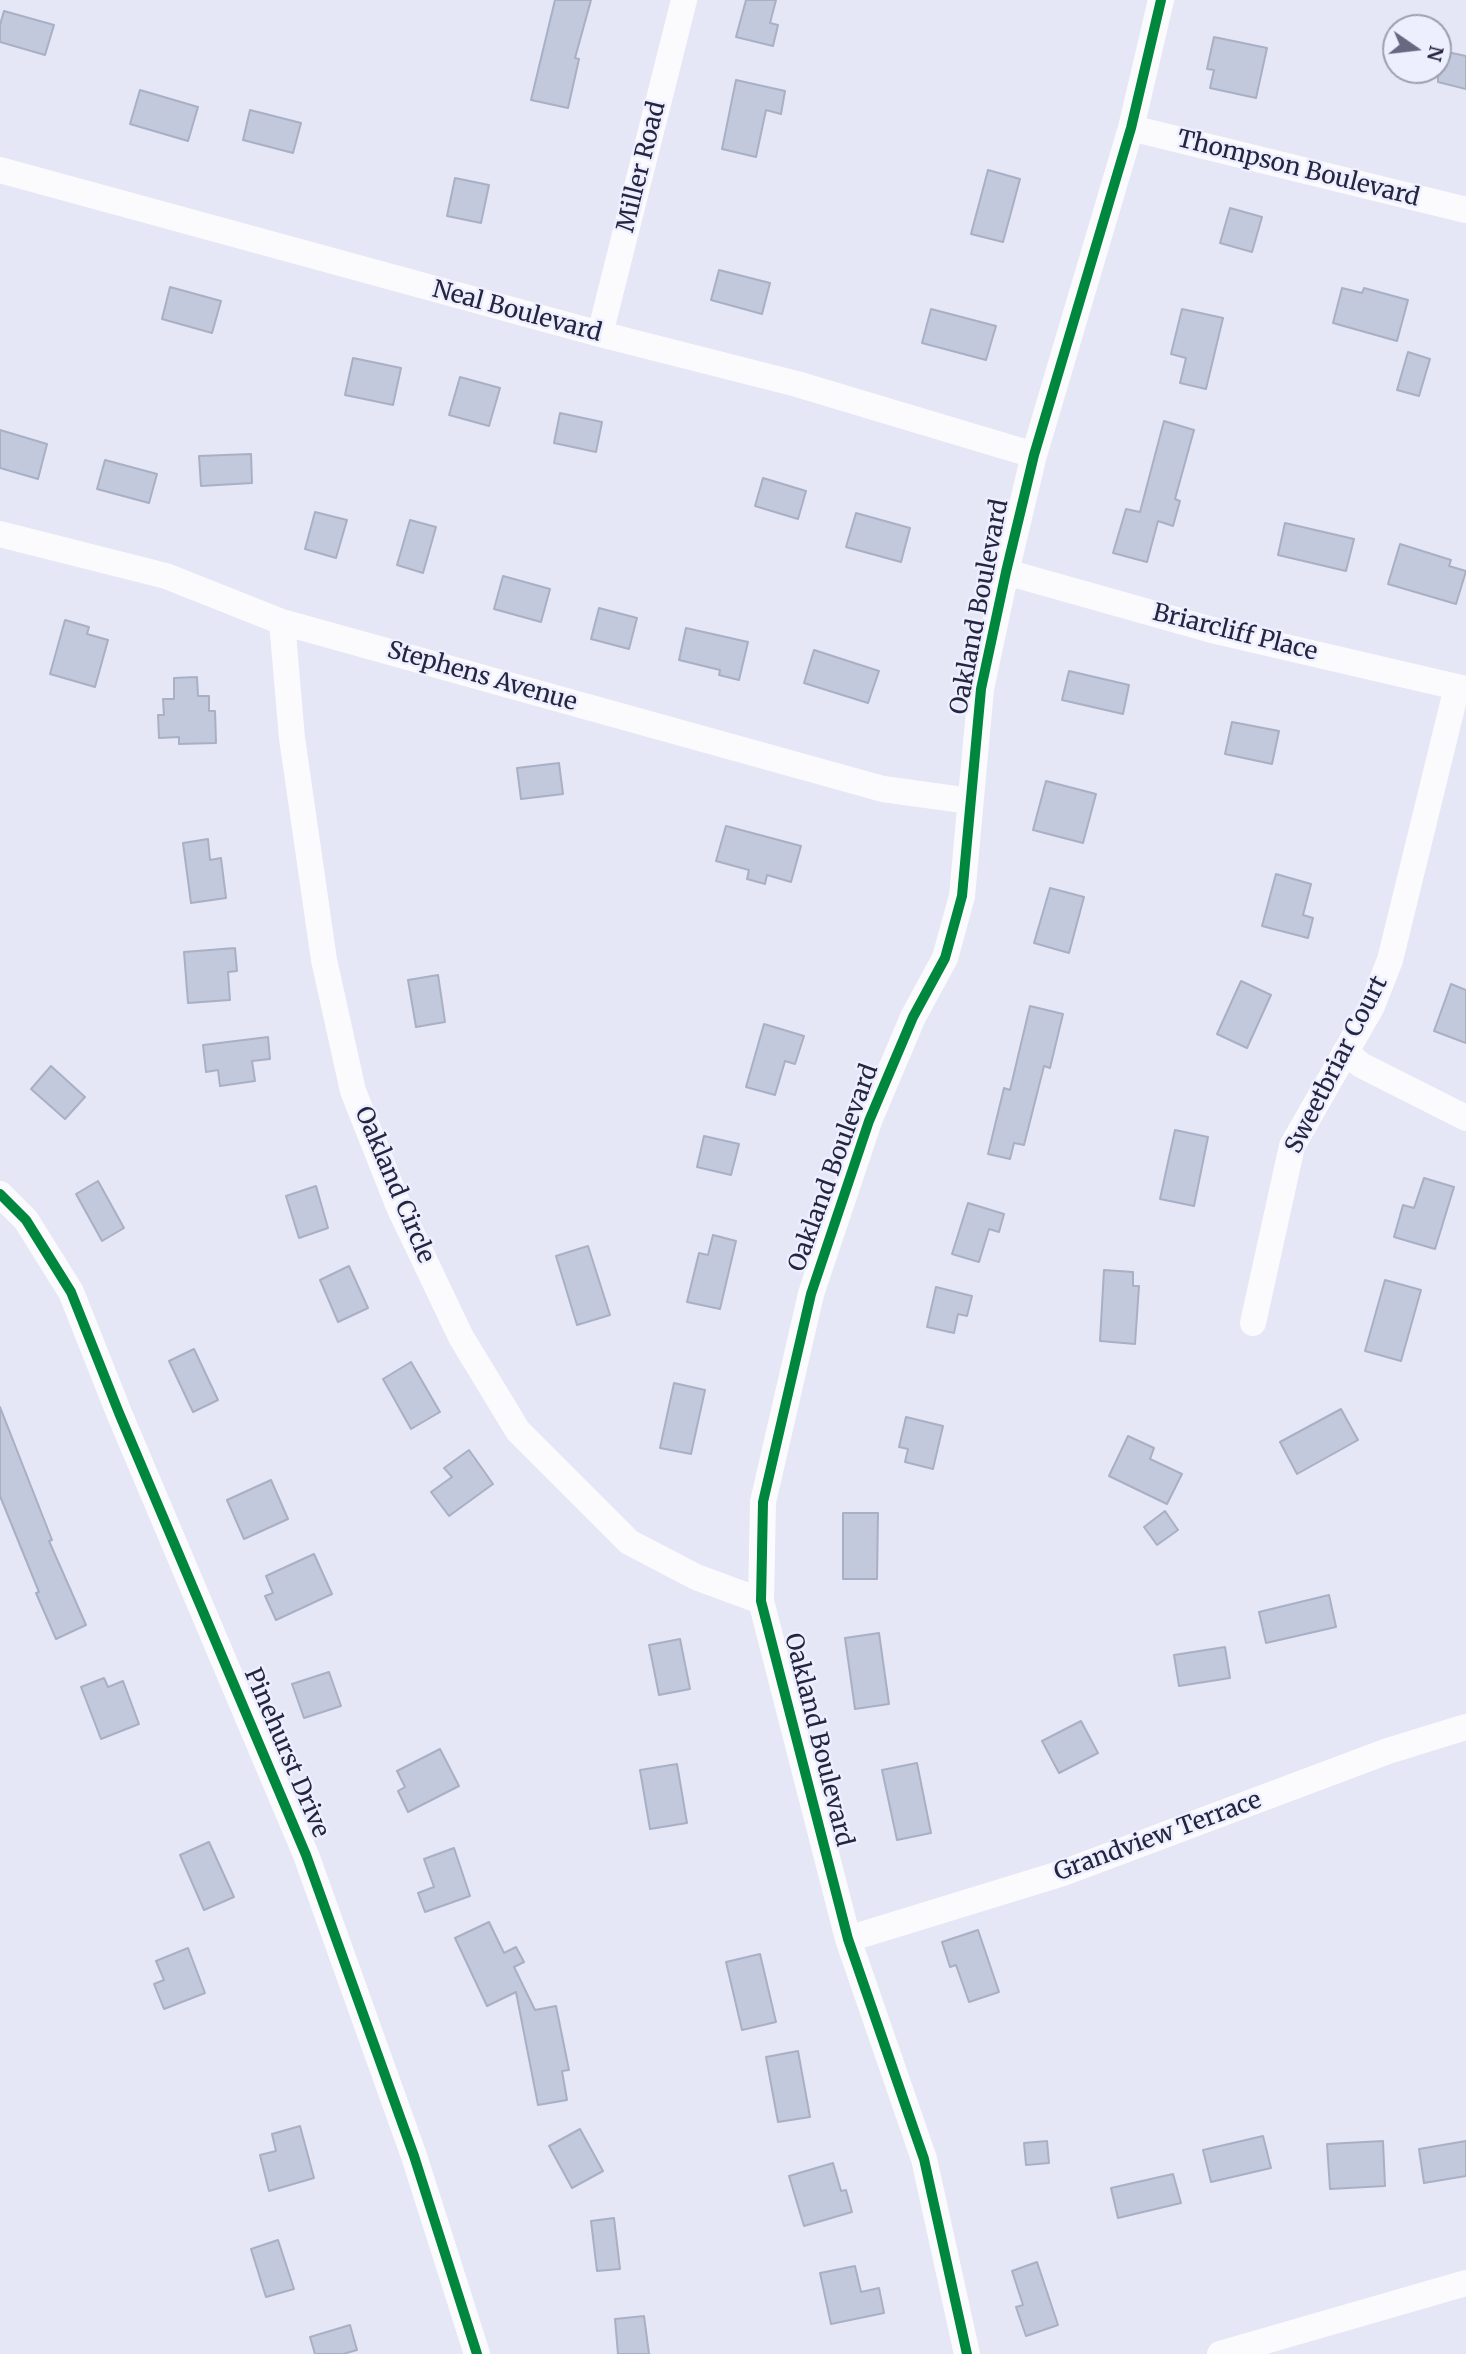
<!DOCTYPE html>
<html>
<head>
<meta charset="utf-8">
<style>
	body { margin:0 }
	#map { position:relative; width:1466px; height:2354px; overflow:hidden; background:#e5e6f6; font-family:Merriweather,serif }
	canvas { display:block }
	.north { position:absolute; left:1382px; top:14px; width:70px; height:70px; box-sizing:border-box; background:#edeffe; border:2px solid #9d9eb2; border-radius:50%; rotate:104deg; font-size:19px; font-weight:700; line-height:28px; text-align:center; color:#242541 }
	.north::after { content:''; display:block; margin:auto; width:24px; height:32px; background:#686980; clip-path:polygon(50% 0,100% 100%,50% 72%,0 100%) }
</style>
</head>
<body>
<div id="map">
<canvas width="1466" height="2354"></canvas>
<div class="north">N</div>
</div>
<script>
const context = document.querySelector('canvas').getContext('2d');
context.lineJoin = 'round';
function fill(path, color) { context.fillStyle = color; context.fill(path, 'evenodd'); }
const shape = rows => new Path2D(rows.map(r => 'M' + r).join(''));
function trace(path, color, width, dash) { context.strokeStyle = color; context.lineWidth = width; context.lineCap = dash ? 'butt' : 'round'; context.setLineDash(dash || []); context.stroke(path); }
function drawText(font, color, halo, rows, align = 'center') {
  context.font = font + ' Merriweather,serif'; context.lineWidth = 5; context.setLineDash([]); context.textBaseline = 'middle'; context.strokeStyle = halo; context.fillStyle = color; for (const [text, x, y, turn = 0] of rows) {
    context.save(); context.translate(x, y); context.rotate((+turn || 0) * Math.PI / 180); context.textAlign = isNaN(turn) ? turn : align; if (halo) context.strokeText(text, 0, 0); context.fillText(text, 0, 0); context.restore();
  }
}
const building = shape([
	[555,0,591,0,575,58,579,59,568,108,531,100,555,0],
	[746,0,776,0,770,23,778,25,773,46,736,37,746,0],
	[4,11,54,25,45,55,0,42,0,25,4,11],
	[1214,37,1267,48,1256,98,1210,88,1214,70,1207,69,1214,37],
	[1438,50,1466,56,1466,89,1438,82,1438,50],
	[736,80,785,91,781,114,766,110,756,157,722,149,736,80],
	[140,90,198,107,188,141,130,124,140,90],
	[250,110,301,123,293,153,243,140,250,110],
	[988,170,1020,179,1003,242,971,234,988,170],
	[455,178,489,185,481,223,447,216,455,178],
	[1230,208,1262,217,1252,252,1220,243,1230,208],
	[719,270,770,283,762,314,711,300,719,270],
	[170,287,221,301,212,333,162,319,170,287],
	[1342,288,1362,293,1364,288,1408,300,1397,341,1333,323,1342,288],
	[931,309,996,326,986,360,922,343,931,309],
	[1182,309,1223,318,1206,389,1180,383,1186,358,1171,354,1182,309],
	[1408,352,1430,359,1419,396,1397,390,1408,352],
	[353,358,401,368,393,405,345,395,353,358],
	[460,377,500,388,489,426,449,415,460,377],
	[560,413,602,422,596,452,554,443,560,413],
	[1164,421,1194,430,1175,499,1180,501,1173,526,1158,521,1147,562,1113,553,1126,509,1140,512,1164,421],
	[0,430,47,444,38,479,0,468,0,430],
	[251,454,252,483,201,486,199,456,251,454],
	[105,460,157,474,149,503,97,489,105,460],
	[763,478,806,491,798,519,755,506,763,478],
	[315,512,347,520,336,558,305,549,315,512],
	[856,513,910,528,901,562,846,547,856,513],
	[410,520,436,527,423,573,397,565,410,520],
	[1285,523,1354,539,1346,571,1278,555,1285,523],
	[1400,544,1451,560,1449,566,1466,571,1456,604,1388,584,1400,544],
	[503,576,550,589,541,622,494,609,503,576],
	[599,608,637,618,629,649,591,639,599,608],
	[65,620,89,627,87,634,108,640,95,687,50,674,65,620],
	[686,628,748,642,739,680,719,675,720,670,679,660,686,628],
	[814,650,879,671,868,703,804,683,814,650],
	[1069,671,1129,685,1123,714,1062,700,1069,671],
	[197,677,198,696,209,696,209,711,215,711,216,743,179,744,179,737,159,738,158,715,164,715,163,699,174,699,174,678,197,677],
	[1232,722,1279,731,1272,764,1225,754,1232,722],
	[559,763,563,794,521,799,517,768,559,763],
	[1046,781,1096,794,1083,843,1033,830,1046,781],
	[726,826,801,846,791,882,767,875,765,884,747,879,749,870,716,861,726,826],
	[208,839,210,860,221,858,226,898,191,903,183,843,208,839],
	[1276,874,1311,884,1303,915,1313,918,1308,938,1262,926,1276,874],
	[1050,888,1084,897,1069,953,1034,943,1050,888],
	[235,948,237,971,228,972,230,1000,188,1003,184,952,235,948],
	[438,975,445,1022,416,1027,408,980,438,975],
	[1241,981,1271,995,1247,1048,1217,1034,1241,981],
	[1451,984,1466,990,1466,1043,1434,1031,1451,984],
	[1030,1006,1063,1014,1050,1068,1044,1066,1024,1145,1014,1143,1010,1159,988,1154,1004,1088,1010,1090,1030,1006],
	[764,1024,804,1036,795,1064,785,1061,775,1095,746,1087,764,1024],
	[268,1037,270,1059,252,1061,255,1081,220,1086,218,1070,206,1072,203,1045,268,1037],
	[51,1066,85,1097,65,1119,31,1089,51,1066],
	[1175,1130,1208,1137,1194,1206,1160,1199,1175,1130],
	[704,1136,739,1144,731,1175,697,1167,704,1136],
	[1424,1178,1454,1187,1435,1249,1394,1237,1403,1205,1414,1208,1424,1178],
	[98,1181,124,1228,102,1241,76,1194,98,1181],
	[316,1186,328,1228,299,1238,286,1196,316,1186],
	[968,1203,1004,1214,999,1232,989,1229,979,1262,952,1254,968,1203],
	[713,1235,736,1241,720,1309,687,1302,699,1253,708,1255,713,1235],
	[588,1246,610,1315,577,1325,556,1256,588,1246],
	[349,1266,368,1308,338,1322,320,1280,349,1266],
	[1104,1270,1133,1272,1133,1286,1139,1286,1135,1344,1100,1341,1104,1270],
	[1385,1280,1421,1290,1401,1361,1365,1351,1385,1280],
	[936,1287,972,1296,967,1316,958,1314,954,1333,927,1327,936,1287],
	[194,1349,218,1400,193,1412,169,1361,194,1349],
	[411,1362,440,1412,411,1429,383,1379,411,1362],
	[674,1383,705,1390,691,1454,660,1448,674,1383],
	[0,1407,52,1540,49,1541,86,1625,56,1639,36,1593,39,1592,0,1496,0,1407],
	[1341,1409,1358,1440,1297,1474,1280,1442,1341,1409],
	[906,1417,943,1426,933,1469,905,1462,908,1449,899,1447,906,1417],
	[1128,1436,1154,1448,1150,1459,1182,1474,1167,1504,1109,1476,1128,1436],
	[469,1450,493,1484,449,1516,431,1492,452,1477,444,1468,469,1450],
	[271,1480,288,1519,244,1539,227,1500,271,1480],
	[1165,1511,1178,1530,1157,1545,1144,1527,1165,1511],
	[843,1513,878,1513,877,1579,843,1579,843,1513],
	[314,1554,332,1594,276,1620,265,1596,273,1593,266,1576,314,1554],
	[1329,1595,1336,1627,1266,1643,1259,1612,1329,1595],
	[879,1633,889,1704,855,1709,845,1638,879,1633],
	[680,1639,690,1689,659,1695,649,1645,680,1639],
	[1225,1647,1230,1678,1179,1686,1174,1655,1225,1647],
	[329,1672,341,1706,304,1718,292,1684,329,1672],
	[104,1678,108,1687,123,1681,139,1724,101,1739,81,1687,104,1678],
	[1081,1721,1098,1753,1059,1773,1042,1741,1081,1721],
	[440,1749,459,1786,408,1812,398,1791,405,1787,397,1771,440,1749],
	[917,1763,931,1833,897,1840,882,1770,917,1763],
	[677,1764,687,1823,650,1829,640,1770,677,1764],
	[209,1842,234,1897,204,1910,180,1855,209,1842],
	[454,1848,470,1896,425,1912,418,1893,434,1887,424,1859,454,1848],
	[489,1922,504,1953,516,1947,524,1962,514,1967,535,2010,556,2006,569,2070,562,2071,567,2100,538,2105,516,1992,487,2006,455,1938,489,1922],
	[978,1930,999,1992,969,2002,956,1965,950,1967,942,1942,978,1930],
	[188,1948,205,1993,164,2009,154,1984,164,1980,156,1961,188,1948],
	[760,1954,776,2022,742,2030,726,1962,760,1954],
	[798,2051,810,2117,778,2122,766,2057,798,2051],
	[300,2126,314,2178,269,2191,260,2155,276,2151,272,2134,300,2126],
	[580,2129,603,2171,572,2188,549,2146,580,2129],
	[1263,2136,1271,2168,1211,2182,1203,2150,1263,2136],
	[1047,2141,1049,2163,1026,2165,1024,2143,1047,2141],
	[1383,2141,1385,2186,1330,2189,1327,2144,1383,2141],
	[1466,2141,1466,2176,1424,2183,1419,2149,1466,2141],
	[833,2163,841,2191,846,2190,852,2212,804,2226,789,2176,833,2163],
	[1173,2174,1181,2203,1118,2218,1111,2188,1173,2174],
	[614,2218,620,2269,597,2271,591,2221,614,2218],
	[278,2240,294,2289,266,2297,251,2249,278,2240],
	[1037,2262,1058,2325,1026,2336,1016,2307,1023,2305,1012,2271,1037,2262],
	[855,2266,861,2292,879,2288,884,2313,831,2324,820,2273,855,2266],
	[644,2316,649,2354,618,2354,615,2319,644,2316],
	[350,2325,357,2350,343,2354,315,2354,310,2337,350,2325]
]);
fill(building, '#c2c9dc');
trace(building, '#a9b0c3', 2);
trace(shape([
	[1131,128,1466,210],
	[0,170,600,334,797,384,1034,455],
	[600,334,684,0],
	[0,534,166,576,282,622,883,789,970,801],
	[1006,572,1212,630,1466,689],
	[282,622,292,738,324,960,353,1091,399,1207,461,1337,518,1431,629,1542,696,1577,761,1601],
	[1345,1052,1361,1065,1466,1118],
	[0,1194,26,1220,71,1292,119,1413,306,1855,414,2156,477,2354],
	[1253,1323,1292,1146,1372,1006,1390,960,1457,687],
	[848,1939,1063,1873,1388,1751,1466,1727],
	[967,2354,924,2159,848,1939,761,1601,763,1502,811,1294,869,1121,913,1017,945,958,962,896,981,689,1006,572,1034,455,1131,128,1161,0],
	[1220,2354,1466,2283]
]), '#fbfbfe', 26);
trace(shape([
	[0,1194,26,1220,71,1292,119,1413,306,1855,414,2156,477,2354],
	[967,2354,924,2159,848,1939,761,1601,763,1502,811,1294,869,1121,913,1017,945,958,962,896,981,689,1006,572,1034,455,1131,128,1161,0]
]), '#00873e', 10);
drawText('24px', '#242541', '#edeffe', [
	["Miller Road",642,167,-76],
	["Thompson Boulevard",1298,169,14],
	["Neal Boulevard",517,312,15],
	["Oakland Boulevard",980,607,-79],
	["Briarcliff Place",1235,633,14],
	["Stephens Avenue",482,677,16],
	["Sweetbriar Court",1337,1065,-63],
	["Oakland Boulevard",834,1168,-70],
	["Oakland Circle",394,1185,67],
	["Oakland Boulevard",818,1740,76],
	["Pinehurst Drive",286,1753,67],
	["Grandview Terrace",1158,1837,-20]
]);
</script>
</body>
</html>
